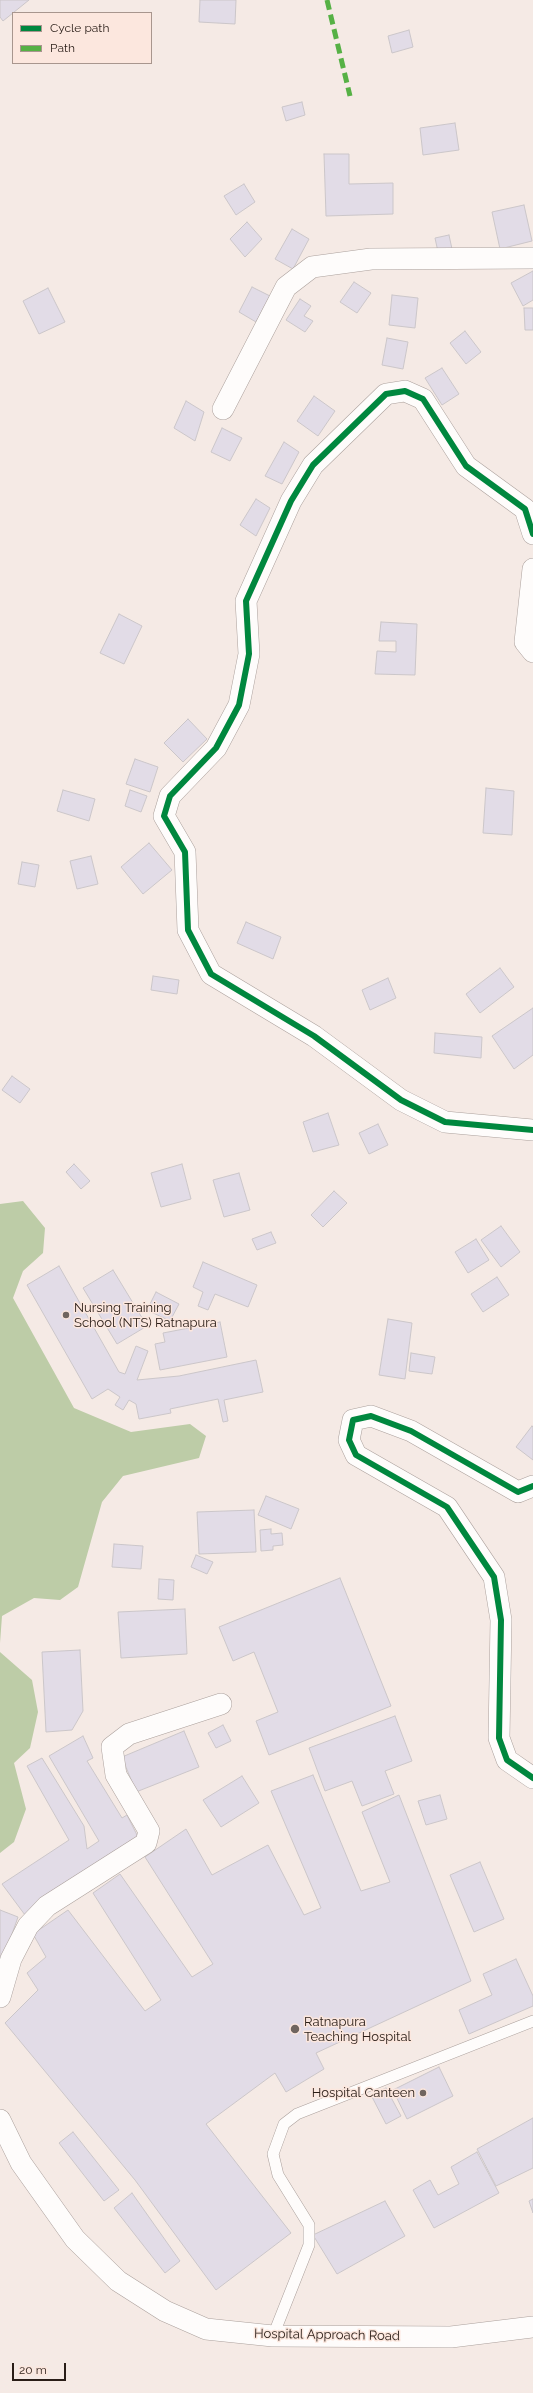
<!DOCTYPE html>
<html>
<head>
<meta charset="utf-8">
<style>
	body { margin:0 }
	#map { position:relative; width:533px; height:2393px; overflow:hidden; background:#f5eae5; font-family:Raleway,sans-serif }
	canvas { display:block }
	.legend { position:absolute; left:12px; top:12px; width:140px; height:52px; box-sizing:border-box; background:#fce7de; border:1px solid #a8968e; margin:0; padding:5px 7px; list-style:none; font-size:12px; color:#291d17 }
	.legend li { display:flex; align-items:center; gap:8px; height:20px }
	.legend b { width:20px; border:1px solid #a8968e }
	.scale { position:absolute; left:12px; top:2363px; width:54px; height:18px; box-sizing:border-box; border:2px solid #291d17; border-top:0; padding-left:5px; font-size:12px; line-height:14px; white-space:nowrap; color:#291d17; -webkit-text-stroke:3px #fce7de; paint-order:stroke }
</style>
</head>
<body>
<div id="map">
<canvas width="533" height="2393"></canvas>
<ul class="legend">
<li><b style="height:5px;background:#00873e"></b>Cycle path</li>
<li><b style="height:5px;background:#56b145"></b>Path</li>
</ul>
<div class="scale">20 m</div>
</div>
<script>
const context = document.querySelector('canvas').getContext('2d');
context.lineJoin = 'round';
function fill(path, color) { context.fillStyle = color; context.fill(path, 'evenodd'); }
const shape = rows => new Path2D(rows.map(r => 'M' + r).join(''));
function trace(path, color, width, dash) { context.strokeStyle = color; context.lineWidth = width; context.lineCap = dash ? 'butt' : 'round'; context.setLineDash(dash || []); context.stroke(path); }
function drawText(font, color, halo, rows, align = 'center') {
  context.font = font + ' Raleway,sans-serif'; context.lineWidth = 3; context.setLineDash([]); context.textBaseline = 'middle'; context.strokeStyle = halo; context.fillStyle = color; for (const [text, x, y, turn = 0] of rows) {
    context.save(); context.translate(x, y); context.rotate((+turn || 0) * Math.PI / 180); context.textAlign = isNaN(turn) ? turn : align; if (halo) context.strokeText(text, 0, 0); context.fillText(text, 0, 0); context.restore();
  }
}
fill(shape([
	[23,1201,45,1228,43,1253,23,1271,13,1298,74,1408,131,1432,190,1424,206,1436,199,1458,123,1476,102,1502,78,1587,60,1600,34,1598,2,1616,0,1643,0,1204],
	[0,1652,32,1680,38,1712,30,1748,14,1763,26,1809,14,1842,0,1853]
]), '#bdcca7');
const building = shape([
	[0,0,29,0,3,21,0,17,0,0],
	[200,0,236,0,235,24,199,22,200,0],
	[409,30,413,47,392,53,388,36,409,30],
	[302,102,305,115,286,121,282,107,302,102],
	[455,123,459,150,423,155,420,128,455,123],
	[324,154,349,154,349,184,393,183,393,214,326,216,324,154],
	[244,184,255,202,236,215,224,196,244,184],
	[524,205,532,241,500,249,492,212,524,205],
	[247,222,262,239,245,257,230,239,247,222],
	[292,229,309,239,293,269,275,259,292,229],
	[449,235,452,249,438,252,435,238,449,235],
	[533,271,533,300,523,306,511,283,533,271],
	[354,282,371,293,357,313,340,302,354,282],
	[252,287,270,296,256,322,239,312,252,287],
	[48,288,65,322,39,334,23,301,48,288],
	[392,295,418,298,415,328,389,325,392,295],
	[300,299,311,306,304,316,313,321,305,332,286,320,300,299],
	[524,308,533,308,533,330,525,330,524,308],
	[465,331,481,352,466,364,450,343,465,331],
	[387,338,408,342,403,369,382,365,387,338],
	[442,368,459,394,442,405,425,378,442,368],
	[314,396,335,411,318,436,297,421,314,396],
	[186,401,204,412,195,441,174,428,186,401],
	[222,428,242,438,230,461,211,452,222,428],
	[284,442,299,452,282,484,265,476,284,442],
	[256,499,270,508,256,536,240,525,256,499],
	[119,614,142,626,124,664,100,653,119,614],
	[381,622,417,624,415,675,375,674,377,651,396,652,396,641,379,641,381,622],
	[188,719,207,739,183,762,164,743,188,719],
	[135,759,158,767,150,792,126,784,135,759],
	[486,788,514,791,512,835,483,833,486,788],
	[63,790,95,799,89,821,57,811,63,790],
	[130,790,147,796,141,812,125,806,130,790],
	[149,843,172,870,143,894,121,867,149,843],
	[91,856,98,884,77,889,70,861,91,856],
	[22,862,39,865,35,887,18,884,22,862],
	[246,922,281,937,273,959,237,943,246,922],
	[500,968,514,987,480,1013,466,994,500,968],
	[153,976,179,980,177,994,151,990,153,976],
	[388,978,396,998,370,1010,362,990,388,978],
	[533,1008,533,1055,514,1069,492,1036,533,1008],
	[435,1033,482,1037,481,1058,434,1053,435,1033],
	[12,1076,30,1089,20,1103,2,1090,12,1076],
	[328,1113,339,1145,313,1152,303,1122,328,1113],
	[378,1124,388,1145,369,1154,359,1133,378,1124],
	[74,1164,90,1181,81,1189,66,1172,74,1164],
	[182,1164,191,1199,161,1207,151,1173,182,1164],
	[239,1173,250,1210,224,1217,213,1180,239,1173],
	[334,1191,347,1203,323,1227,311,1215,334,1191],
	[501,1226,520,1252,501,1267,481,1240,501,1226],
	[271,1232,276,1243,257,1250,252,1239,271,1232],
	[476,1239,489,1260,468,1273,455,1252,476,1239],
	[203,1262,257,1285,248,1307,215,1294,208,1310,198,1306,203,1292,193,1287,203,1262],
	[59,1266,119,1372,125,1374,136,1346,148,1351,137,1380,179,1376,256,1360,263,1392,224,1400,228,1421,223,1422,218,1399,170,1409,171,1413,139,1419,136,1404,129,1400,123,1410,115,1405,120,1397,108,1389,92,1399,27,1285,59,1266],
	[113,1270,147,1326,117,1344,83,1288,113,1270],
	[497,1277,509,1295,483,1312,471,1294,497,1277],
	[156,1292,179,1304,170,1321,147,1310,156,1292],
	[388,1319,412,1323,405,1379,379,1375,388,1319],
	[220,1322,227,1357,160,1370,155,1344,165,1342,163,1333,220,1322],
	[411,1353,435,1357,432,1374,409,1371,411,1353],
	[532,1426,533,1427,533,1460,516,1447,532,1426],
	[266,1496,299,1509,291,1529,258,1515,266,1496],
	[254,1510,256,1552,199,1554,197,1512,254,1510],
	[271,1529,271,1534,282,1533,283,1545,273,1546,273,1550,261,1551,260,1530,271,1529],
	[114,1544,143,1546,141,1569,112,1567,114,1544],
	[196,1555,213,1562,207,1574,191,1567,196,1555],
	[340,1578,391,1706,269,1755,256,1721,278,1712,254,1652,233,1661,219,1627,340,1578],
	[159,1579,174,1580,173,1600,158,1599,159,1579],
	[185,1609,187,1654,121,1658,118,1612,185,1609],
	[80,1650,83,1711,72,1730,46,1732,42,1652,80,1650],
	[395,1716,412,1761,385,1771,394,1794,362,1806,352,1781,325,1791,309,1748,395,1716],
	[223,1725,231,1741,216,1748,208,1733,223,1725],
	[184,1731,199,1767,136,1792,122,1757,184,1731],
	[83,1736,93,1758,87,1761,122,1818,127,1815,138,1837,25,1915,2,1884,69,1840,27,1766,42,1758,84,1826,87,1849,99,1841,49,1756,83,1736],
	[313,1775,361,1891,390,1882,362,1812,399,1795,471,1981,316,2053,324,2069,286,2092,275,2073,206,2124,291,2233,216,2290,135,2180,5,2023,38,1990,27,1973,46,1957,33,1934,68,1910,145,2011,161,2000,93,1893,120,1874,192,1977,213,1964,145,1857,186,1829,212,1875,268,1845,304,1915,321,1908,271,1791,313,1775],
	[242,1776,259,1803,221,1827,203,1800,242,1776],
	[440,1795,447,1819,426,1825,418,1801,440,1795],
	[480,1862,504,1919,474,1932,450,1875,480,1862],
	[0,1910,18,1917,0,1968,0,1910],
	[516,1959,533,1996,533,2006,469,2034,459,2010,492,1995,483,1974,516,1959],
	[439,2067,453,2096,407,2119,393,2090,439,2067],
	[386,2088,401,2116,386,2124,371,2095,386,2088],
	[533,2118,533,2168,496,2186,477,2149,533,2118],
	[73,2132,119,2190,104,2201,59,2143,73,2132],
	[477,2152,499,2193,434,2228,413,2190,430,2180,438,2195,459,2184,451,2167,477,2152],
	[132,2193,180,2261,165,2273,114,2208,132,2193],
	[533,2199,533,2213,529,2201,533,2199],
	[385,2201,405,2236,337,2274,313,2235,385,2201]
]);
fill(building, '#e2dce7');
trace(building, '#cbc6c9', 1);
const lane = shape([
	[273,2336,309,2245,309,2225,278,2175,273,2154,284,2124,297,2114,533,2021]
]);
const street = shape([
	[223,409,286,287,312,267,371,259,533,258],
	[533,534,525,509,466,466,423,399,405,391,386,394,313,465,291,501,246,601,249,654,239,705,216,748,170,796,164,816,185,852,188,930,211,974,314,1036,401,1100,445,1122,533,1130],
	[533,569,525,642,533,652],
	[533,1486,518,1492,411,1431,371,1416,353,1420,349,1440,356,1455,447,1507,494,1577,501,1620,499,1738,507,1760,533,1778],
	[0,1997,11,1959,28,1926,47,1906,146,1843,149,1831,116,1775,112,1747,129,1734,221,1704],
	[0,2120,21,2163,75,2239,118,2281,165,2311,206,2329,273,2336,451,2337,533,2327]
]);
trace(lane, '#aba09c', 12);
trace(street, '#aba09c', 22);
trace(lane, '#fefcfb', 11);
trace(street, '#fefcfb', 21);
trace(shape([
	[327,0,350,96]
]), '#56b145', 5, [10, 5]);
trace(shape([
	[533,534,525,509,466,466,423,399,405,391,386,394,313,465,291,501,246,601,249,654,239,705,216,748,170,796,164,816,185,852,188,930,211,974,314,1036,401,1100,445,1122,533,1130],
	[533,1486,518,1492,411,1431,371,1416,353,1420,349,1440,356,1455,447,1507,494,1577,501,1620,499,1738,507,1760,533,1778]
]), '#00873e', 6);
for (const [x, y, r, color] of [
	[66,1315,4,"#70655f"],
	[295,2029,5,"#70655f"],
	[423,2093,4,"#70655f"]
]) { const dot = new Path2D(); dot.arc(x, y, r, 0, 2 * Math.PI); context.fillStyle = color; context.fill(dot); trace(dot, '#fce7de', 1.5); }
drawText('13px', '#291d17', '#fce7de', [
	["Nursing Training",74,1308],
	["School (NTS) Ratnapura",74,1323],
	["Ratnapura",304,2022],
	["Teaching Hospital",304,2037],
	["Hospital Canteen",415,2093,"right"]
], 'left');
drawText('13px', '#291d17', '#fce7de', [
	["Hospital Approach Road",327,2335,1]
]);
</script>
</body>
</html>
